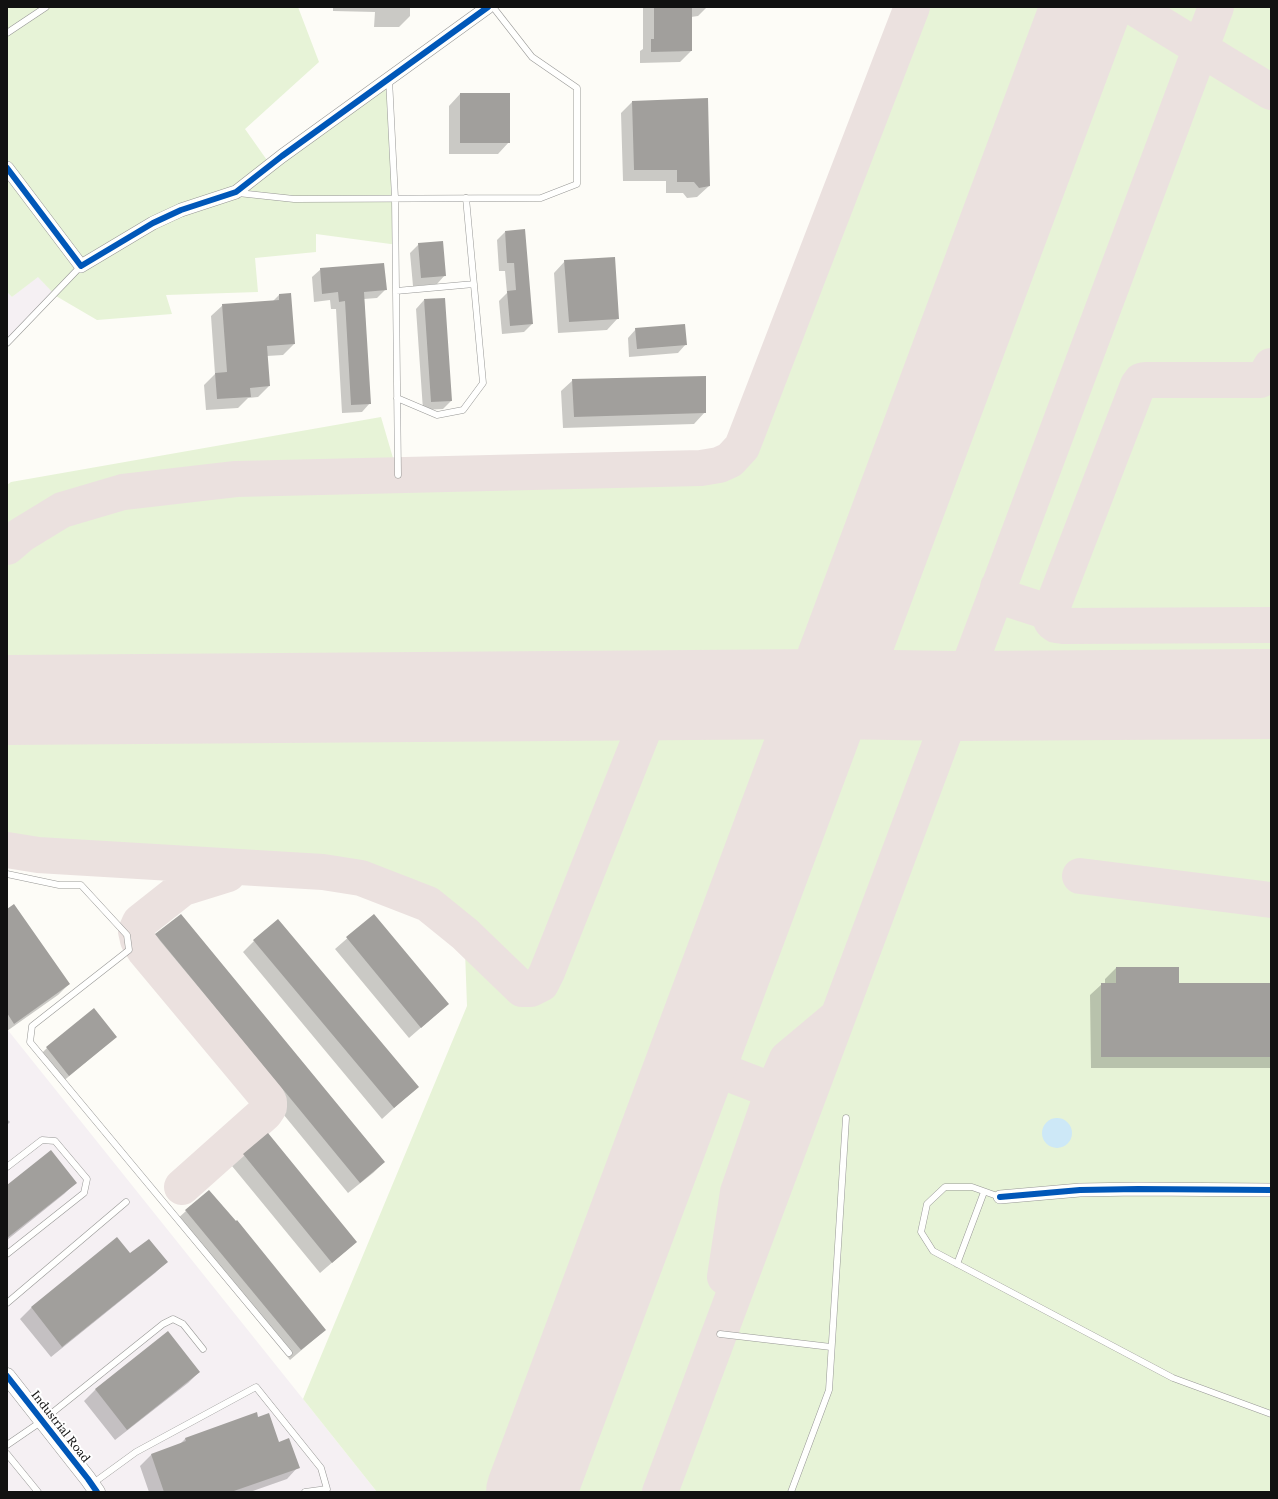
<!DOCTYPE html>
<html>
<head>
<meta charset="utf-8">
<style>
	body { margin:0 }
	#map { position:relative; width:1278px; height:1499px; overflow:hidden; background:#fdfcf7; font-family:"Libre Baskerville",serif }
	canvas { display:block }
	.frame { position:absolute; inset:0; border:8px solid #111; pointer-events:none }
</style>
</head>
<body>
<div id="map">
<canvas width="1278" height="1499"></canvas>
<div class="frame"></div>
</div>
<script>
const context = document.querySelector('canvas').getContext('2d');
context.lineJoin = 'round';
function fill(path, color) { context.fillStyle = color; context.fill(path, 'evenodd'); }
const shape = rows => new Path2D(rows.map(r => 'M' + r).join(''));
function trace(path, color, width, dash) { context.strokeStyle = color; context.lineWidth = width; context.lineCap = dash ? 'butt' : 'round'; context.setLineDash(dash || []); context.stroke(path); }
function drawText(font, color, halo, rows, align = 'center') {
  context.font = font + ' "Libre Baskerville",serif'; context.lineWidth = 4; context.setLineDash([]); context.textBaseline = 'middle'; context.strokeStyle = halo; context.fillStyle = color; for (const [text, x, y, turn = 0] of rows) {
    context.save(); context.translate(x, y); context.rotate((+turn || 0) * Math.PI / 180); context.textAlign = isNaN(turn) ? turn : align; if (halo) context.strokeText(text, 0, 0); context.fillText(text, 0, 0); context.restore();
  }
}
fill(shape([
	[38,276,56,296,7,343,7,292,12,297],
	[7,1029,303,1399,377,1492,7,1492]
]), '#f5f0f3');
fill(shape([
	[7,7,298,7,319,62,245,129,269,163,387,81,398,245,316,234,316,252,255,258,258,292,166,295,172,314,97,320,56,296,38,277,12,297,7,292],
	[924,7,1271,7,1271,1492,377,1492,303,1399,467,1006,465,951,428,904,361,878,323,872,38,855,7,850,7,485,11,482,381,417,398,475,574,482,715,478,731,475,742,469,750,459]
]), '#e7f3d7');
fill(shape([
	'1042 1133a15 15 0 1 1 30 0a15 15 0 1 1-30 0Z'
]), '#cde8f7');
fill(shape([
	[333,7,410,7,410,16,399,27,374,27,375,12,333,11],
	[643,7,707,7,698,16,691,17,691,51,680,62,640,63,640,51,643,49],
	[460,94,509,142,498,154,449,154,449,106],
	[632,102,709,186,697,197,687,198,683,193,666,193,666,181,623,181,621,113],
	[505,232,532,324,524,332,502,334,499,301,507,293,505,271,499,271,497,240],
	[419,244,445,275,437,284,413,286,410,253],
	[565,261,618,318,607,330,558,333,554,273],
	[321,269,385,290,377,298,364,299,370,403,362,412,342,413,336,309,331,309,330,300,314,302,312,277],
	[279,295,294,344,283,355,267,356,269,386,258,397,248,398,238,408,206,410,204,385,215,374,211,316,223,305,272,302],
	[424,300,451,401,443,409,423,410,416,309],
	[636,329,686,344,678,353,629,357,628,338],
	[573,380,705,412,694,424,563,428,561,391],
	[7,910,69,984,58,995,7,1031],
	[374,915,448,1004,409,1038,335,949],
	[156,935,384,1162,373,1173,348,1193,145,946],
	[254,941,417,1087,382,1119,243,952],
	[1116,968,1178,984,1271,984,1271,1068,1091,1068,1090,995,1102,984,1105,984,1105,979],
	[116,1037,61,1083,39,1056,47,1048],
	[7,1119,10,1122,7,1125],
	[243,1154,356,1242,320,1273,232,1166],
	[75,1183,64,1194,7,1240,7,1186],
	[186,1211,325,1330,290,1360,175,1221],
	[117,1239,130,1255,166,1262,155,1273,51,1357,20,1319,31,1308],
	[168,1333,199,1372,188,1383,115,1440,84,1401,95,1390],
	[258,1418,298,1467,287,1479,250,1492,149,1492,140,1466,151,1455,179,1445,185,1439]
]), '#0003');
trace(shape([
	[1133,7,1271,92],
	[7,547,21,535,62,510,123,492,236,479,701,468,719,465,730,460,742,447,912,7],
	[998,587,1000,594,1002,597,1005,598,1042,610,1047,610,1052,608,1138,385,1141,381,1145,380,1260,380,1265,377,1271,366],
	[1042,610,1048,614,1052,622,1056,625,1063,626,1271,625],
	[7,850,38,855,323,872,361,878,428,904,465,934,522,989,531,989,541,984,547,972,657,696],
	[1080,876,1271,900],
	[693,1060,797,1100],
	[182,1187,265,1113,269,1107,269,1102,266,1096,145,951,138,940,136,931,140,922,183,888,228,874],
	[725,1277,738,1192,773,1091,787,1059,837,1017],
	[660,1492,1216,7]
]), '#ebe1df', 36);
trace(shape([
	[7,700,829,694,958,696,1271,694],
	[531,1492,1086,7]
]), '#ebe1df', 90);
fill(shape([
	[654,7,692,7,692,51,651,52,651,39,654,39],
	[460,93,510,93,510,143,460,143],
	[708,98,710,186,699,188,694,182,677,182,677,170,634,170,632,101],
	[525,229,533,324,510,326,507,291,516,290,514,263,507,263,505,231],
	[443,241,446,276,421,278,418,243],
	[615,257,619,319,569,322,564,260],
	[384,263,387,290,364,292,371,404,351,405,345,301,339,302,338,292,322,294,320,268],
	[291,293,295,344,267,346,270,386,250,388,251,397,217,399,215,373,227,372,222,304,279,300,279,294],
	[445,298,452,401,431,402,424,299],
	[685,324,687,345,637,349,635,328],
	[706,376,706,413,574,417,572,379],
	[14,904,70,984,14,1024,7,1013,7,909],
	[181,914,385,1162,360,1183,155,934],
	[374,914,449,1004,421,1028,346,937],
	[278,919,419,1087,394,1108,253,940],
	[1116,967,1179,967,1179,983,1271,983,1271,1057,1101,1057,1101,983,1116,983],
	[94,1008,117,1037,69,1076,46,1047],
	[268,1133,357,1242,332,1263,243,1154],
	[51,1150,77,1183,7,1238,7,1185],
	[209,1190,236,1221,237,1220,326,1330,301,1350,185,1210],
	[117,1237,130,1253,149,1239,168,1262,62,1347,31,1307],
	[168,1331,200,1372,127,1430,95,1389],
	[257,1412,258,1417,269,1413,279,1442,289,1438,300,1468,231,1492,164,1492,151,1454,186,1441,185,1438]
]), '#a19f9c');
const service = shape([
	[7,33,46,7],
	[389,79,395,198,398,475],
	[238,193,294,199,541,198,577,184,577,88,532,57,493,7],
	[396,291,474,284],
	[7,343,81,266],
	[397,398,437,415,463,410,483,383,466,198],
	[7,874,59,885,81,885,127,935,129,950,32,1026,30,1042,289,1353],
	[7,1167,42,1140,55,1141,87,1179,84,1193,7,1254],
	[1000,1197,972,1187,945,1187,927,1204,921,1232,933,1251,1173,1378,1271,1414],
	[957,1264,984,1192],
	[7,1303,126,1202],
	[720,1334,831,1347],
	[7,1445,42,1421,163,1324,173,1319,183,1324,203,1349],
	[7,1454,38,1492],
	[92,1484,136,1452,256,1387,321,1468,327,1489,305,1492],
	[791,1492,829,1390,846,1118]
]);
const minor = shape([
	[7,168,81,266,153,223,181,210,236,192,282,156,488,7],
	[1000,1197,1080,1190,1138,1189,1271,1190]
]);
const tertiary = shape([
	[7,1376,88,1479,97,1492]
]);
trace(service, '#979795', 7);
trace(minor, '#979795', 14);
trace(tertiary, '#979795', 17);
trace(service, '#fffffe', 6);
trace(minor, '#fffffe', 13);
trace(tertiary, '#fffffe', 16);
trace(shape([
	[7,168,81,266,153,223,181,210,236,192,282,156,488,7],
	[1000,1197,1080,1190,1138,1189,1271,1190],
	[7,1376,88,1479,97,1492]
]), '#0057b8', 6);
drawText('11px', '#111', '#fff', [
	["Industrial Road",60,1427,52]
]);
</script>
</body>
</html>
